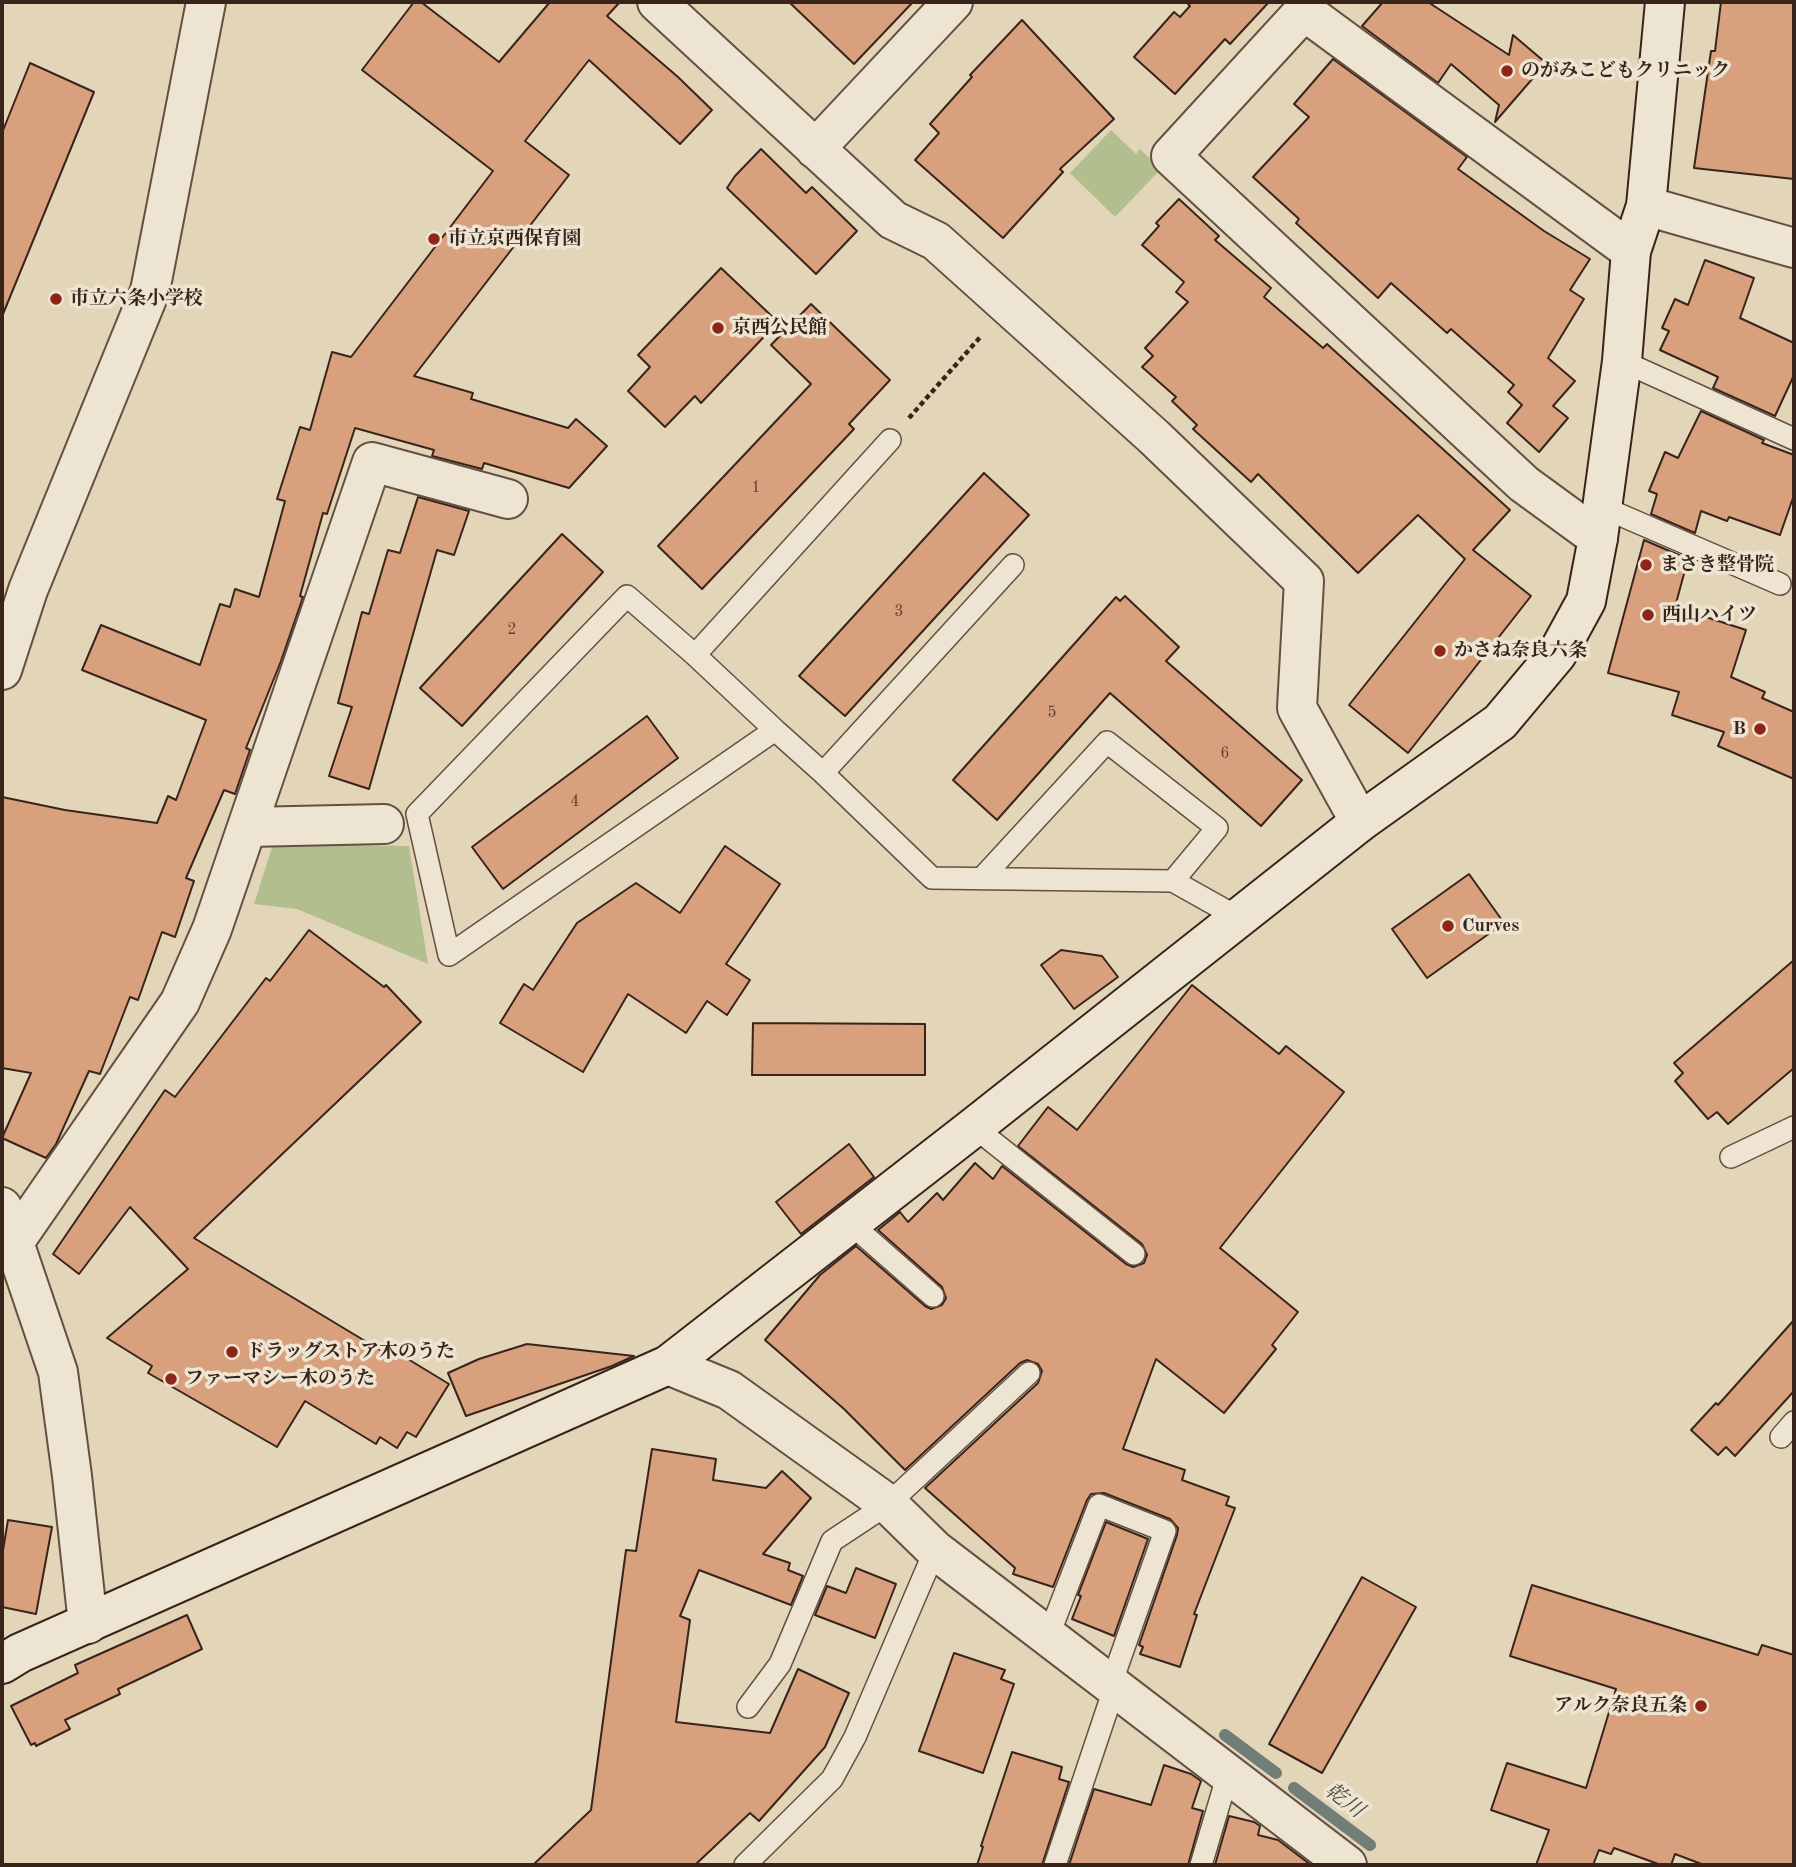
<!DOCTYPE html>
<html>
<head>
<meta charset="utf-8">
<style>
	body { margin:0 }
	#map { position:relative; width:1796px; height:1867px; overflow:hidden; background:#e3d6b8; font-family:"Old Standard TT",serif }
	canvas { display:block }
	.frame { position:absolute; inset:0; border:4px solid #39241c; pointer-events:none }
</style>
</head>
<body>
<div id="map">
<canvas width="1796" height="1867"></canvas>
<div class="frame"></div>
</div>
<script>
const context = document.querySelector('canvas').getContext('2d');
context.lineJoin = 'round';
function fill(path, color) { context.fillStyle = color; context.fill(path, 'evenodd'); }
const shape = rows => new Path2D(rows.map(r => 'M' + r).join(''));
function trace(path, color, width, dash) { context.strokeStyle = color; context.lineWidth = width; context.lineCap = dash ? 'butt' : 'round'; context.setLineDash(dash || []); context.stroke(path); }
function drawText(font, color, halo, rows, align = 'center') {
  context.font = font + ' "Old Standard TT","Noto Serif JP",serif'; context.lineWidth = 7; context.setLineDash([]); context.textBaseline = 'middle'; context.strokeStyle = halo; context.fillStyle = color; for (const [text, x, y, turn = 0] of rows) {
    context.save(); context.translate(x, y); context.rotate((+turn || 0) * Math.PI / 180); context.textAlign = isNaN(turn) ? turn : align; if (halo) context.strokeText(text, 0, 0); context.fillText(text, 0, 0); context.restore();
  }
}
fill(shape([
	[1111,130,1136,154,1140,149,1161,169,1115,217,1070,173],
	[273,844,409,846,428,964,297,909,254,904]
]), '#b3be8f');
trace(shape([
	[1225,1735,1276,1773],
	[1294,1788,1370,1845]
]), '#717d77', 12);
const building = shape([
	[414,2,421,2,499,62,550,2,620,2,607,16,678,77,712,110,680,144,589,60,525,141,569,175,414,376,473,393,471,399,568,428,576,419,607,446,569,488,484,463,482,469,432,456,434,450,355,428,327,514,323,513,300,596,303,597,281,661,246,748,250,750,235,794,224,790,186,878,194,881,175,937,162,932,138,1000,130,997,100,1074,89,1071,56,1144,46,1158,2,1138,31,1073,2,1068,2,797,65,810,157,823,168,796,176,800,206,720,82,670,101,625,200,665,220,604,230,607,235,589,259,597,285,501,277,499,300,427,310,430,332,352,351,357,493,171,362,70,414,2],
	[789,2,913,2,854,64,789,2],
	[1186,2,1269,2,1230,44,1225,39,1175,94,1134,57,1174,12,1180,17,1190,6,1186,2],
	[1383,2,1428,2,1509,55,1513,35,1546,63,1495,122,1499,105,1451,64,1438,83,1362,26,1383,2],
	[1721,2,1794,2,1794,179,1694,168,1711,51,1715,51,1721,2],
	[1022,20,1114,119,1060,169,1063,172,1003,238,915,160,939,133,930,124,972,77,970,75,1022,20],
	[1333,59,1467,157,1458,169,1544,231,1590,259,1570,290,1584,299,1548,358,1575,381,1553,406,1568,418,1539,452,1507,423,1522,405,1508,392,1514,385,1451,329,1447,333,1391,283,1378,298,1296,223,1299,219,1253,177,1309,117,1294,104,1333,59],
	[30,63,94,92,3,314,2,133,30,63],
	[761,149,806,193,812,187,857,231,816,274,727,188,735,176,761,149],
	[1179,199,1219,236,1215,240,1271,288,1264,297,1323,348,1327,344,1510,510,1473,550,1531,596,1408,753,1349,705,1465,559,1418,515,1358,573,1258,474,1251,482,1193,429,1197,425,1172,401,1176,397,1142,367,1153,356,1145,348,1188,302,1176,292,1184,282,1142,245,1159,226,1156,223,1179,199],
	[1705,260,1754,278,1740,318,1794,343,1794,375,1775,416,1713,388,1718,377,1660,350,1669,331,1662,328,1675,299,1688,305,1705,260],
	[721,268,778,322,701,403,695,396,665,427,628,391,650,367,638,355,721,268],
	[811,304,890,380,849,424,854,429,702,589,658,546,811,384,771,345,811,304],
	[1701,411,1764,440,1762,443,1794,455,1794,495,1780,535,1729,517,1727,521,1701,511,1695,533,1651,514,1657,494,1649,491,1665,452,1678,458,1701,411],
	[984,473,1029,515,845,716,799,676,984,473],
	[418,497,469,511,454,555,437,550,369,789,329,776,352,707,338,703,362,612,369,614,388,550,400,553,418,497],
	[562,534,603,572,462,726,420,688,562,534],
	[1644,540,1688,559,1675,607,1746,630,1731,677,1765,692,1762,698,1794,712,1794,779,1718,746,1724,732,1672,715,1679,692,1608,673,1644,540],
	[1125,596,1179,647,1166,661,1302,780,1261,826,1110,693,997,820,953,780,1116,597,1120,601,1125,596],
	[647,716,678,758,503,889,472,847,647,716],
	[725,846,780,884,726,964,750,980,727,1015,707,1001,686,1033,628,994,583,1072,500,1023,524,984,533,990,577,923,636,883,680,913,725,846],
	[1469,874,1504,923,1427,978,1392,929,1469,874],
	[309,930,384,987,386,985,421,1022,194,1238,395,1359,398,1353,449,1384,416,1437,407,1432,397,1448,380,1437,376,1444,305,1401,277,1447,148,1373,152,1366,107,1338,188,1269,130,1207,79,1274,53,1254,165,1090,175,1097,266,978,270,981,309,930],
	[1061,950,1102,956,1118,977,1074,1009,1041,965,1061,950],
	[1794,960,1794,1068,1728,1124,1717,1112,1708,1119,1675,1081,1683,1073,1674,1063,1794,960],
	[1192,985,1279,1054,1286,1046,1344,1092,1220,1248,1298,1312,1272,1345,1276,1349,1224,1413,1156,1359,1123,1449,1185,1470,1182,1480,1229,1497,1226,1505,1235,1508,1194,1614,1197,1615,1180,1667,1140,1654,1143,1647,1139,1645,1177,1535,1178,1528,1170,1519,1104,1493,1091,1494,1087,1500,1053,1587,1013,1574,1015,1568,925,1488,1038,1383,1042,1371,1038,1364,1027,1360,1020,1363,905,1470,844,1409,765,1340,820,1275,856,1246,925,1306,931,1309,942,1305,946,1298,942,1287,878,1230,900,1212,908,1222,937,1193,943,1200,975,1163,993,1179,1002,1166,1126,1264,1133,1267,1144,1263,1147,1255,1142,1244,1018,1146,1048,1107,1077,1130,1192,985],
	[753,1023,925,1024,925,1075,752,1075,753,1023],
	[849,1144,874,1177,801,1234,776,1202,849,1144],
	[1794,1320,1794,1391,1735,1456,1726,1447,1718,1455,1691,1430,1716,1403,1718,1405,1794,1320],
	[527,1344,634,1356,612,1366,466,1416,448,1373,479,1359,527,1344],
	[652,1449,716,1459,713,1480,766,1488,782,1471,811,1498,763,1554,790,1563,788,1570,803,1576,791,1605,699,1570,680,1616,690,1620,676,1722,770,1733,798,1669,849,1693,825,1747,759,1821,750,1813,695,1865,533,1865,591,1810,626,1550,636,1551,652,1449],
	[8,1520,52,1527,36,1614,2,1607,2,1556,8,1520],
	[1106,1522,1148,1539,1114,1636,1072,1619,1081,1596,1078,1595,1106,1522],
	[856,1568,896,1584,875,1638,815,1615,827,1586,846,1593,856,1568],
	[1362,1577,1416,1607,1322,1773,1269,1744,1362,1577],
	[1532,1585,1758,1655,1762,1645,1794,1655,1794,1865,1704,1865,1675,1854,1671,1865,1661,1865,1614,1848,1611,1854,1599,1850,1593,1865,1536,1865,1549,1830,1491,1810,1507,1763,1586,1788,1616,1689,1510,1656,1532,1585],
	[187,1615,202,1649,118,1689,120,1694,65,1720,70,1729,36,1746,35,1743,31,1745,11,1706,78,1673,75,1665,187,1615],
	[954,1653,1005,1670,1001,1679,1014,1684,983,1773,919,1751,954,1653],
	[1012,1752,1062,1767,1059,1779,1069,1782,1042,1865,977,1865,983,1847,981,1846,1012,1752],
	[1164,1765,1191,1774,1201,1781,1192,1808,1203,1811,1188,1865,1069,1865,1094,1789,1151,1805,1164,1765],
	[1229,1816,1254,1822,1260,1826,1258,1835,1278,1840,1311,1865,1215,1865,1229,1816]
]);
fill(building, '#d9a07d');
trace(building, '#39241c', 2);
const lane = shape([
	[1622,361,1794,439],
	[890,440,695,655,627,596,417,814,449,955,775,730,823,773,932,878,1173,881,1239,918],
	[1602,507,1780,584],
	[695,655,775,730],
	[823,773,1013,565],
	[981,879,1107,742,1217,828,1173,881],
	[974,1127,1134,1254],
	[1731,1157,1794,1127],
	[850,1223,933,1296],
	[1781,1437,1794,1422],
	[1048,1637,1099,1505,1165,1531,1111,1684],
	[748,1707,780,1664,832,1541,888,1504,1029,1373],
	[745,1865,832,1779,855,1737,935,1550],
	[1055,1865,1115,1686],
	[1201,1865,1228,1774]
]);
const street = shape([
	[657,2,893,220,936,241,1154,437,1304,581,1297,708,1360,822],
	[815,149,953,2],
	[1646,206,1794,248],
	[1598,538,1524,484,1171,156,1304,11,1631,251],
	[2,670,28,590,150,291,206,2],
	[248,827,384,824],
	[2,1207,58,1372,72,1476,88,1624],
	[15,1241,180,1002,212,929,372,462,508,499],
	[668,1365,729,1390,888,1504,935,1550,1347,1865]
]);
const secondary = shape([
	[2,1664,20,1653,668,1365,974,1127,1360,822,1500,722,1557,654,1586,601,1598,538,1622,361,1631,251,1646,206,1665,2]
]);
trace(lane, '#645043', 24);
trace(street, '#645043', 42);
trace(secondary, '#39241c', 42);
trace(shape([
	[909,418,982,335]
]), '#39241c', 4.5, [5, 3.5]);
trace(lane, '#ede4d1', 21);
trace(street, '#ede4d1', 38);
trace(secondary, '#ede4d1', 38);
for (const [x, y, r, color] of [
	[1507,71,7,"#8f2418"],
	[434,239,7,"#8f2418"],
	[56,299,7,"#8f2418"],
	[718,328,7,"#8f2418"],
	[1646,565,7,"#8f2418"],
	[1648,615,7,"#8f2418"],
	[1440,651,7,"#8f2418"],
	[1760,729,7,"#8f2418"],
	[1448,926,7,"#8f2418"],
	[232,1352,7,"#8f2418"],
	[171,1379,7,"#8f2418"],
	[1701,1706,7,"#8f2418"]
]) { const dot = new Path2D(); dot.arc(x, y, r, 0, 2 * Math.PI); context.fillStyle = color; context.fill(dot); trace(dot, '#ede4d1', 2.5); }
drawText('16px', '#614334', null, [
	["1",756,488],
	["3",899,612],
	["2",512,630],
	["5",1052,713],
	["6",1225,754],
	["4",575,802]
]);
drawText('bold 19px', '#39241c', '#ede4d1', [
	["のがみこどもクリニック",1521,71],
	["市立京西保育園",448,239],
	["市立六条小学校",70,299],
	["京西公民館",732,328],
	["まさき整骨院",1660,565],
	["西山ハイツ",1662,615],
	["かさね奈良六条",1454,651],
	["B",1746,729,"right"],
	["Curves",1462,926],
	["ドラッグストア木のうた",246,1352],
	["ファーマシー木のうた",185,1379],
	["アルク奈良五条",1687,1706,"right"]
], 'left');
drawText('italic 21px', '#504942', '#ede4d1', [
	["乾川",1344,1801,37]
]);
</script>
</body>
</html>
